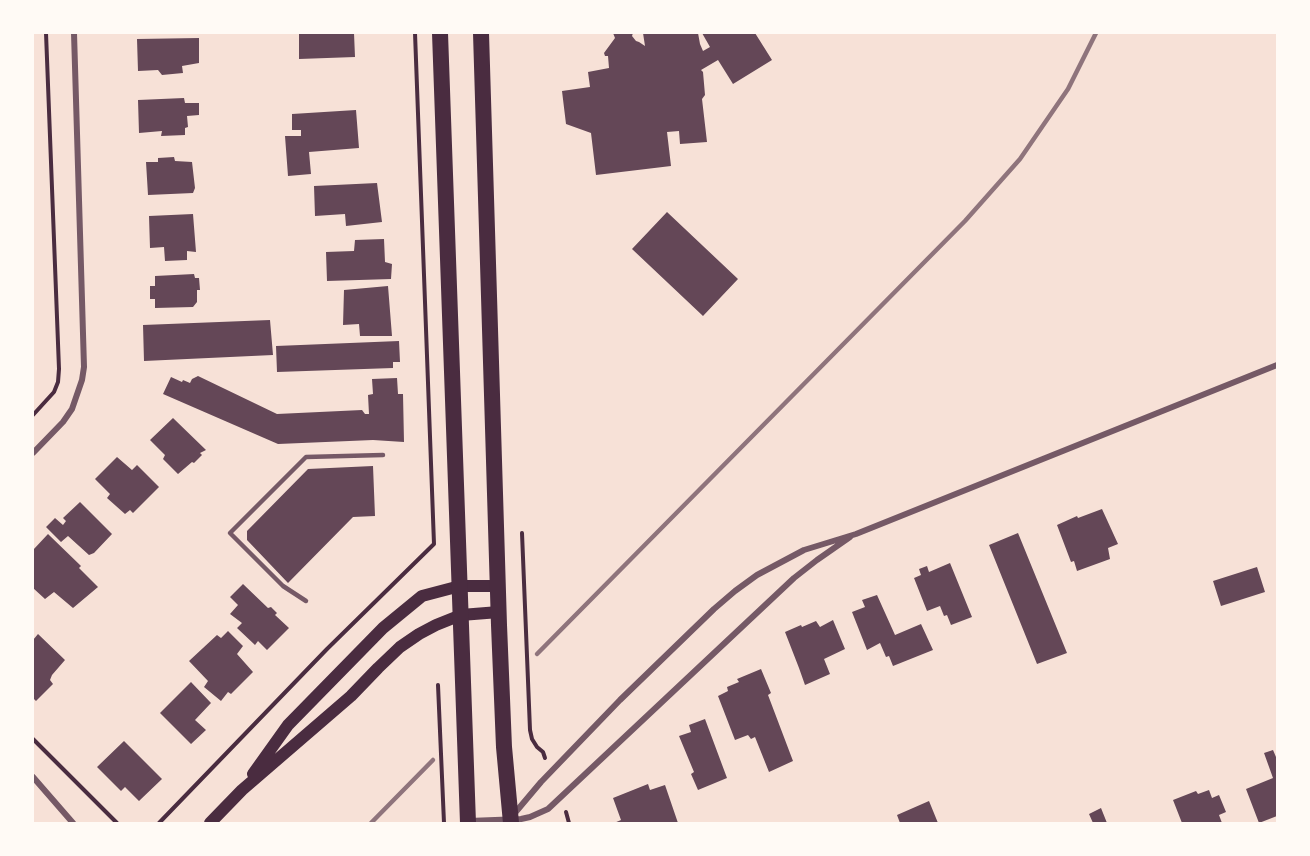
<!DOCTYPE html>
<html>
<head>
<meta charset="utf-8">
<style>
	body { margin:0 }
	#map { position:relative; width:1310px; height:856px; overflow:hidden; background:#f7e1d7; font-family:"Noto Sans",sans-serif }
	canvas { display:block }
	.frame { position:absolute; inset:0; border:34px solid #fffaf5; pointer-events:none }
</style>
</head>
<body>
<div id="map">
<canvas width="1310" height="856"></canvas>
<div class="frame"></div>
</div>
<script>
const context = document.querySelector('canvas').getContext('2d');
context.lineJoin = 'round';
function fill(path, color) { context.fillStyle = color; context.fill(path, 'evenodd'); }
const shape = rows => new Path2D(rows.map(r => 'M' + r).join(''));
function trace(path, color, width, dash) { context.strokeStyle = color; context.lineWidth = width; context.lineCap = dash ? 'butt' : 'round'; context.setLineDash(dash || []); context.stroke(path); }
fill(shape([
	[299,33,354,33,355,57,299,59],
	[613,33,633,33,632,36,636,41,639,42,645,46,643,33,698,33,700,44,703,51,710,47,702,33,755,33,772,60,733,84,718,60,701,70,703,72,705,95,702,99,707,142,680,144,679,131,667,132,671,166,596,175,591,133,566,124,562,91,590,87,588,72,609,68,608,56,605,56,604,53,615,38],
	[199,38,199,63,182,66,183,73,162,75,158,70,138,71,137,39],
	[184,98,185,103,199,103,199,115,187,116,188,127,185,128,185,135,161,136,162,131,139,133,138,100],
	[356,110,359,148,309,152,311,174,288,176,285,136,301,136,301,130,292,130,292,114],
	[174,157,175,161,192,162,195,188,193,193,148,195,146,162,158,162,158,158],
	[377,183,382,222,346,226,345,214,315,216,314,186],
	[667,212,738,279,703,316,632,249],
	[193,214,196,252,187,251,187,260,165,261,164,247,150,248,149,216],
	[384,239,385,262,392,264,391,279,327,281,326,252,354,251,355,240],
	[194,274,195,278,199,278,200,290,197,290,197,302,193,307,155,308,155,299,150,299,150,286,155,286,155,276],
	[388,286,392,336,360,336,359,324,343,325,344,290],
	[270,320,273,355,144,361,143,325],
	[399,341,400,362,393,362,393,368,277,372,276,346],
	[198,376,277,414,362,410,365,414,369,414,368,395,373,394,372,379,397,378,398,394,403,394,404,442,373,440,278,444,163,394,171,377,182,382,183,380,190,383,192,379],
	[173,418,206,450,200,453,202,455,194,463,192,462,178,474,163,459,165,455,150,440],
	[117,457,132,470,137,465,159,487,133,513,130,510,125,514,107,498,110,494,95,479],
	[373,466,375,516,353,517,288,583,247,540,247,531,308,469],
	[80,502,112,534,94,553,89,555,68,536,61,542,46,527,55,518,63,525,66,521,63,518],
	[1102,509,1118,544,1108,548,1110,559,1077,571,1074,561,1071,562,1057,525,1077,516,1078,518],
	[1018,533,1067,653,1037,664,989,545],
	[48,534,81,566,79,568,98,587,73,608,54,592,45,599,33,588,33,550],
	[950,563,972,617,951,625,947,615,944,616,940,606,927,611,914,578,921,575,919,569,927,566,929,572],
	[1257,567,1265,592,1221,606,1213,581],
	[243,584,268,608,271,607,277,613,275,615,289,628,267,650,258,641,255,645,237,628,242,623,230,614,238,605,230,597],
	[877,595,895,635,921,624,933,650,893,666,889,656,886,657,880,643,867,650,852,612,865,607,862,600],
	[833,620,845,649,824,659,830,674,805,685,799,668,785,632,801,625,802,627,816,621,820,627],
	[228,631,243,646,237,654,253,672,231,694,228,692,221,701,204,687,208,681,189,661,217,635,221,638],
	[38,634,65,660,52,675,50,680,53,684,36,701,33,698,33,640],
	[761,669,771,693,768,695,793,761,769,772,755,737,751,739,748,735,735,740,718,696,728,691,727,687,739,682,737,679],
	[191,682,211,703,195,720,206,730,191,744,160,713],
	[705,719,727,778,698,790,691,774,694,772,679,736,691,732,689,725],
	[124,741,162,779,139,801,125,787,121,791,97,767],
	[1273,750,1276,757,1277,756,1277,816,1259,823,1246,789,1273,778,1264,753],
	[648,784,650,790,665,785,678,823,614,823,621,820,613,798],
	[1209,790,1212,798,1219,795,1226,812,1219,815,1222,823,1182,823,1173,800,1196,791,1198,794],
	[929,801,938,823,900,823,897,815],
	[1101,808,1107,823,1093,823,1089,814]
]), '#644757');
trace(shape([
	[33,415,54,392,58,382,59,369,46,33],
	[522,533,530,730,532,739,537,747,543,752,545,758],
	[438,685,444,823],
	[33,739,117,823],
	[566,812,569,823],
	[159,823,327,649,434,544,415,33]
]), '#4a2c40', 4);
trace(shape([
	[306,601,283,586,230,533,306,457,383,455]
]), '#755966', 4.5);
trace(shape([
	[33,453,63,422,72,409,82,380,84,367,74,33],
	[33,777,73,823],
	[514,814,541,782,620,700,714,609,735,591,757,575,804,550,856,534,1277,365],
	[469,821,521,819,530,817,548,809,794,578,817,560,850,537]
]), '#755966', 6);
trace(shape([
	[253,774,288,725,383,628,422,596,460,586,498,586],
	[210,823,242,790,351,696,378,668,400,647,419,634,436,625,461,615,499,612]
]), '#4a2c40', 12);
trace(shape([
	[440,33,468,823],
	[481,33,499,625,504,747,511,823]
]), '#4a2c40', 16);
trace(shape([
	[537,654,965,221,1020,159,1068,89,1096,33],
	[371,823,433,760]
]), '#8f747c', 4.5);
</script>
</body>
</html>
